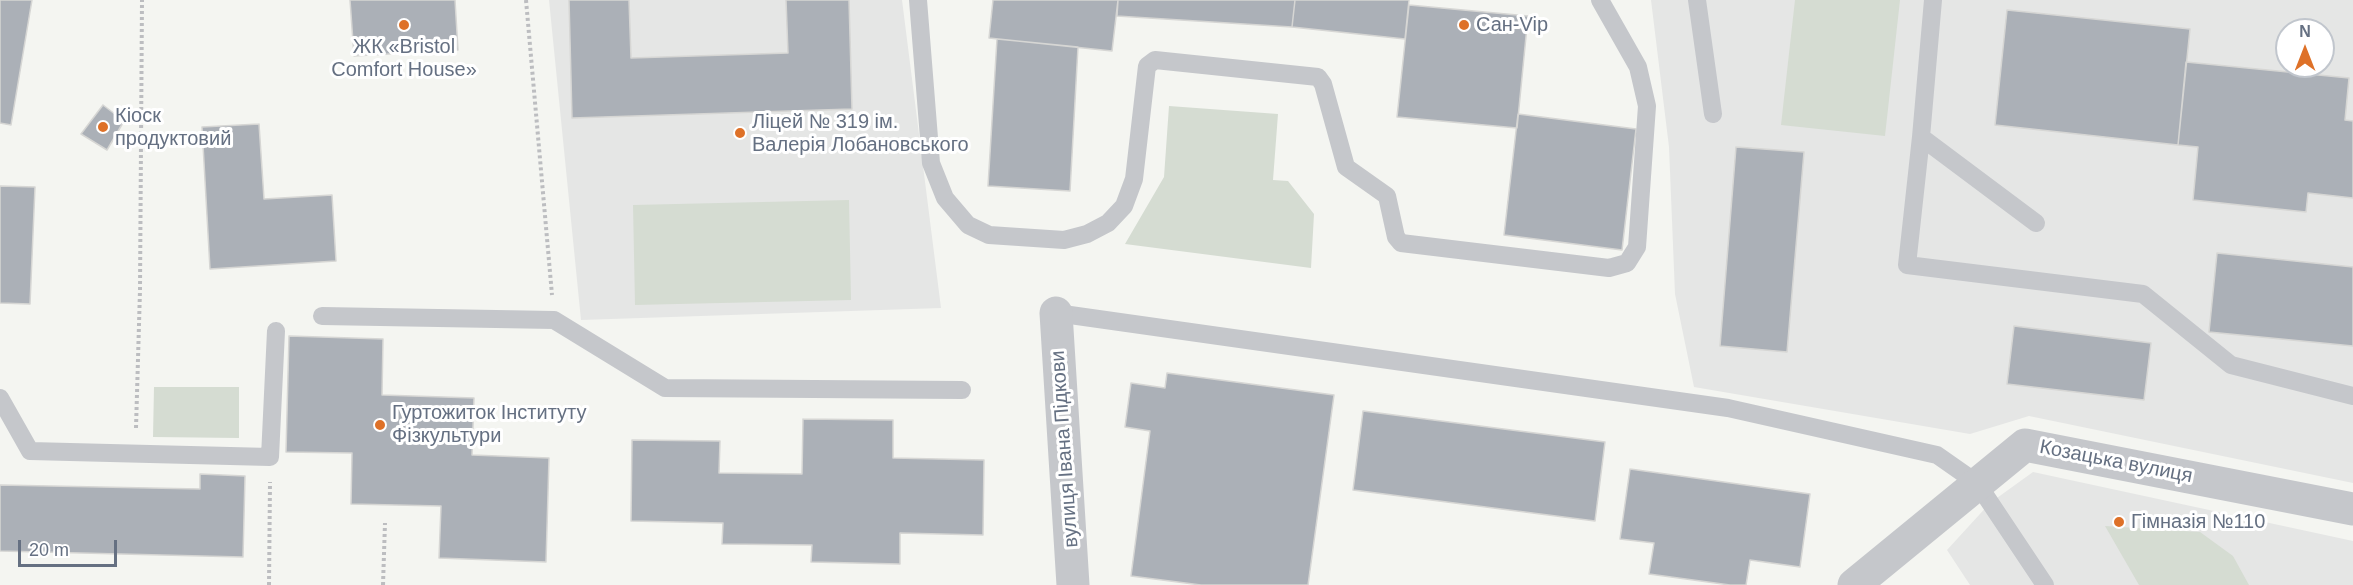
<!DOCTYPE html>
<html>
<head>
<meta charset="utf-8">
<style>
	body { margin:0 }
	#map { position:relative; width:2353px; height:585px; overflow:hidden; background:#f4f5f1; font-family:Helvetica,sans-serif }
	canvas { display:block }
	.north { position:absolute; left:2275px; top:18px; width:60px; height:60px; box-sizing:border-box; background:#fff; border:2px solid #c1c6cd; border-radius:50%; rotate:0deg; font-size:16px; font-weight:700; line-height:24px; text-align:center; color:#657082 }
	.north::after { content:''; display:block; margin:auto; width:21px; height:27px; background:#de7128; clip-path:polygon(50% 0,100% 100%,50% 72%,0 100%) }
	.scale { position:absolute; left:18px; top:540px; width:99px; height:27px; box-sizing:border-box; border:3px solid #657082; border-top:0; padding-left:8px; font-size:18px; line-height:21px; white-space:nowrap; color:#657082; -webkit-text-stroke:4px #fff; paint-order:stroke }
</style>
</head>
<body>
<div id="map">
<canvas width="2353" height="585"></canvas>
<div class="north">N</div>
<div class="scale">20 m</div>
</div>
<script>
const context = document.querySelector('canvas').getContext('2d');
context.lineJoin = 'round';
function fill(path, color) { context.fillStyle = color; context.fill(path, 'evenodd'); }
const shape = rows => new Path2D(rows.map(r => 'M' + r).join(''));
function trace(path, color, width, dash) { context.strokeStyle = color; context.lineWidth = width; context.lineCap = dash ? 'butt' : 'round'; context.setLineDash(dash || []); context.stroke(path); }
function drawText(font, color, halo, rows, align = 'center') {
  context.font = font + ' Helvetica,sans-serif'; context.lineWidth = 6; context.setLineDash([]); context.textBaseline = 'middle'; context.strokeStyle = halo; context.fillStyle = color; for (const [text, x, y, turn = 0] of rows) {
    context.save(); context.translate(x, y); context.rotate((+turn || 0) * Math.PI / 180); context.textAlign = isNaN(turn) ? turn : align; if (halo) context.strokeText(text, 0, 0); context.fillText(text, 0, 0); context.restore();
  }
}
fill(shape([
	[549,0,902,0,941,308,581,320],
	[1651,0,2353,0,2353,483,2029,416,1970,434,1694,387,1675,294,1669,147],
	[2287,30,2323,30,2323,66,2287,66],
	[2033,472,2353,541,2353,585,1970,585,1947,550,1990,503]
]), '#e5e6e5');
fill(shape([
	[1795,0,1900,0,1885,136,1781,125],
	[1169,106,1278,114,1273,180,1288,181,1314,214,1311,268,1125,244,1164,177],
	[849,200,851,300,635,305,633,205],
	[154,387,239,387,239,438,153,437],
	[2105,526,2200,532,2233,556,2249,585,2139,585]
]), '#d5dcd2');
const building = shape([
	[0,0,32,0,11,125,0,123,0,0],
	[350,0,455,0,458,50,354,56,350,0],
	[569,0,629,0,631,58,788,53,786,0,849,0,852,109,572,118,569,0],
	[993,0,1118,0,1112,51,989,38,993,0],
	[1118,0,1295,0,1292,27,1117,16,1118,0],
	[1295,0,1409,0,1405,39,1292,27,1295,0],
	[1409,5,1528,16,1517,128,1397,117,1409,5],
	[2007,10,2190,29,2178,145,1995,125,2007,10],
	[997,39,1078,47,1070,191,988,186,997,39],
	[2186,62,2349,78,2345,120,2353,121,2353,198,2308,193,2306,212,2193,200,2198,147,2178,145,2186,62],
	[103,105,124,121,107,150,81,134,103,105],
	[1518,114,1636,129,1622,250,1504,235,1518,114],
	[259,124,264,199,332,195,336,261,210,269,202,127,259,124],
	[1736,147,1804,152,1787,352,1720,346,1736,147],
	[0,186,35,187,30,304,0,303,0,186],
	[2217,253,2353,267,2353,346,2209,332,2217,253],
	[2014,326,2151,343,2144,400,2007,384,2014,326],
	[289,336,383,339,382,395,474,398,472,455,549,458,546,562,439,558,441,506,351,504,352,453,286,452,289,336],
	[1167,373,1334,395,1308,585,1201,585,1131,576,1150,431,1125,427,1131,383,1165,388,1167,373],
	[1363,411,1605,442,1595,521,1353,490,1363,411],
	[803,419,893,420,893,458,984,460,983,535,900,533,900,564,811,562,812,545,722,544,723,523,631,521,632,440,720,441,719,473,802,474,803,419],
	[1630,469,1810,494,1800,567,1750,560,1746,585,1730,585,1649,574,1654,543,1620,539,1630,469],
	[200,474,245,476,243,557,0,551,0,485,200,489,200,474]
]);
fill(building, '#abb0b7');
trace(building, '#d6d6d4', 1.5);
trace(shape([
	[526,0,552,295],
	[136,428,140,290,142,0],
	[269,585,270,482],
	[383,585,385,523]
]), '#bcbdc0', 4, [3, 3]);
trace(shape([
	[918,0,931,163,945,198,968,225,989,235,1064,240,1087,234,1108,223,1124,206,1134,179,1147,66,1155,60,1318,77,1323,84,1346,167,1387,196,1396,237,1401,243,1609,268,1627,263,1637,247,1647,106,1638,67,1600,0],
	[1697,0,1713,114],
	[1933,0,1921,137,2036,223],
	[1921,137,1907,265,2143,294,2231,365,2353,396],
	[1056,313,1728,408,1937,455,1977,483,2045,585],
	[322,316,554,320,665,388,962,390],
	[0,398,30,451,270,457,276,331]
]), '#c5c7cb', 18);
trace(shape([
	[1056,313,1073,585],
	[1854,585,2025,445,2353,509]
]), '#c5c7cb', 33);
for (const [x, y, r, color] of [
	[404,25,6,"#de7128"],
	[1464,25,6,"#de7128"],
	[103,127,6,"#de7128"],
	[740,133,6,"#de7128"],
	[380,425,6,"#de7128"],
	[2119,522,6,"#de7128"]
]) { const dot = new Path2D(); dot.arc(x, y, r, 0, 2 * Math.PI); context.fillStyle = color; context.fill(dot); trace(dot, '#fff', 2); }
drawText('20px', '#657082', '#fff', [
	["Сан-Vip",1476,25],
	["ЖК «Bristol",404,47,"center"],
	["Comfort House»",404,70,"center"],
	["Кіоск",115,116],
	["продуктовий",115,139],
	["Ліцей № 319 ім.",752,122],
	["Валерія Лобановського",752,145],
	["Гуртожиток Інституту",392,413],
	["Фізкультури",392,436],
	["Гімназія №110",2131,522]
], 'left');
drawText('20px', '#657082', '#fff', [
	["вулиця Івана Підкови",1065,449,-94],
	["Козацька вулиця",2116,462,11]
]);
</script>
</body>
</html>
